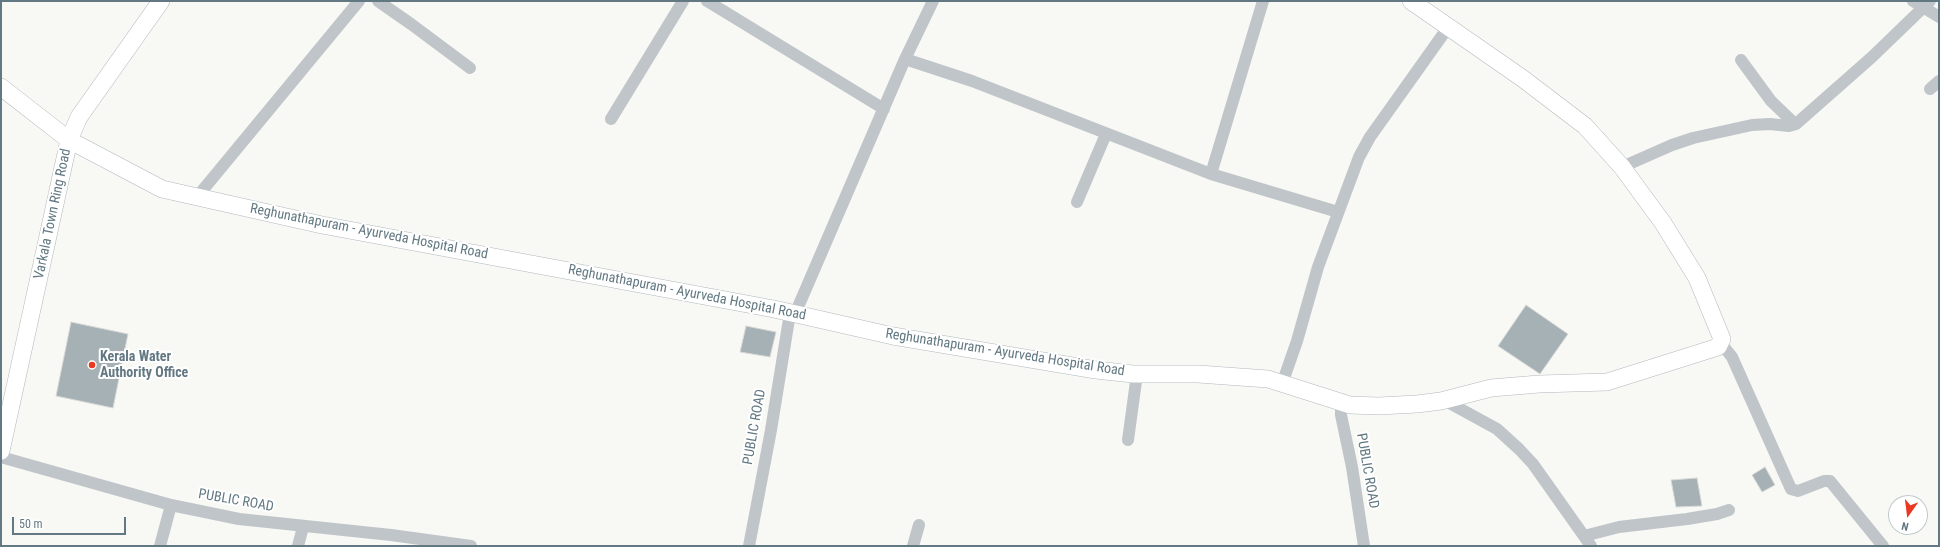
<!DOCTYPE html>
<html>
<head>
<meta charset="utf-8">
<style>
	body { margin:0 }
	#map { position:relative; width:1940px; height:547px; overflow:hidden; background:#f8f8f5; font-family:"Roboto Condensed",sans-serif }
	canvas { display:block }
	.frame { position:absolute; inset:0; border:2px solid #627882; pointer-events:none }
	.north { position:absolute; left:1888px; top:495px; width:40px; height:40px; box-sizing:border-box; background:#fff; border:1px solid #c0c9cd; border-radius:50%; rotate:194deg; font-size:11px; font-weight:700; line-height:16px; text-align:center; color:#627882 }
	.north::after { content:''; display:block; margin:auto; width:14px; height:18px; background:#eb3822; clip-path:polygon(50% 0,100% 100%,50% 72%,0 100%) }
	.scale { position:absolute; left:12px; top:517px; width:114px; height:18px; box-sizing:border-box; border:2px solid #627882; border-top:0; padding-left:5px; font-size:12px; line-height:14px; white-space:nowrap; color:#627882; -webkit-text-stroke:3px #fff; paint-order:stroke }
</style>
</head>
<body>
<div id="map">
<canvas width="1940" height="547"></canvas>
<div class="frame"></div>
<div class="north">N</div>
<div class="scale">50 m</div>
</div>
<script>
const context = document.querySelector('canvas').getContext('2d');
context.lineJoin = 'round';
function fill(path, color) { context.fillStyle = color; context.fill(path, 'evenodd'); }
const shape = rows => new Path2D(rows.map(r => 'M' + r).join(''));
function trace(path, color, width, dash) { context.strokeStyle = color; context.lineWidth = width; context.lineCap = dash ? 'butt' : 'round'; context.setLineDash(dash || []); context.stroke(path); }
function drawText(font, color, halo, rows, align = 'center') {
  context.font = font + ' "Roboto Condensed",sans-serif'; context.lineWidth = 4; context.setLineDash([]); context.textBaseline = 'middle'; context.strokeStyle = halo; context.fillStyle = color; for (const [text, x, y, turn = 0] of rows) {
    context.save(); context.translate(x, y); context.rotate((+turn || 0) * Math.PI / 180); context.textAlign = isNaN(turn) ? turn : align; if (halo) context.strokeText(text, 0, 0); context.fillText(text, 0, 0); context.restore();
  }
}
const building = shape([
	[1526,305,1568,334,1540,374,1498,346,1526,305],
	[71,322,128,334,113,408,56,396,71,322],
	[746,326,776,332,770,357,740,352,746,326],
	[1765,467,1775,485,1762,492,1752,475,1765,467],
	[1697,478,1702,506,1676,507,1671,480,1697,478]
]);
fill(building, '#a5b1b5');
trace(building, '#dad9d7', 1);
const secondary = shape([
	[1,87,69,140,162,189,322,225,774,309,893,336,1096,370,1133,374,1198,374,1268,379,1350,405,1379,406,1417,404,1441,401,1491,388,1539,384,1607,382,1718,347,1722,339,1697,278,1663,223,1622,167,1585,126,1522,78,1411,1],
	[1,451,69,140,79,117,161,1]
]);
trace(secondary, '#b1b9bd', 18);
trace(shape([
	[378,1,411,24,470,68],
	[707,1,884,109],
	[1913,1,1939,17],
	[905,59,972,81,1211,174,1338,212],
	[1741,60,1771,101,1795,124],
	[1930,89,1939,81],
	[611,119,683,1],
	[1622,167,1672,145,1693,138,1752,125,1770,124,1789,126,1796,124,1872,57,1930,1],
	[1211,174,1263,1],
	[197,197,359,1],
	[1077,202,1106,134],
	[795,314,905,59,933,1],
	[1720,342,1732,357,1791,489,1798,491,1824,481,1830,481,1883,546],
	[1282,384,1297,341,1318,267,1359,157,1370,137,1449,26],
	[1444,400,1497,429,1519,449,1533,464,1591,546],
	[1341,402,1341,415,1352,467,1364,546],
	[1128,440,1137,374],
	[1,457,171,505,239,519,391,535,471,546],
	[1584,536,1619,527,1687,519,1717,514,1729,510],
	[160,546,171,505],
	[298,546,303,527],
	[749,546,771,430,790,313],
	[913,546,919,525]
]), '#bfc5c8', 12);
trace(secondary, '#fff', 17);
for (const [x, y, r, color] of [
	[92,365,4,"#eb3822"]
]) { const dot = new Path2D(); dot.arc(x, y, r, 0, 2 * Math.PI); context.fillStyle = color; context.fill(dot); trace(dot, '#fff', 1.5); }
drawText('14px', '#627882', '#fff', [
	["Varkala Town Ring Road",53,214,-78],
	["Reghunathapuram - Ayurveda Hospital Road",369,232,11],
	["Reghunathapuram - Ayurveda Hospital Road",687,293,11],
	["Reghunathapuram - Ayurveda Hospital Road",1005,353,9],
	["PUBLIC ROAD",755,427,-80],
	["PUBLIC ROAD",1367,471,80],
	["PUBLIC ROAD",236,501,10]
]);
drawText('bold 14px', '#627882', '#fff', [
	["Kerala Water",100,357],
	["Authority Office",100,373]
], 'left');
</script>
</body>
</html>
